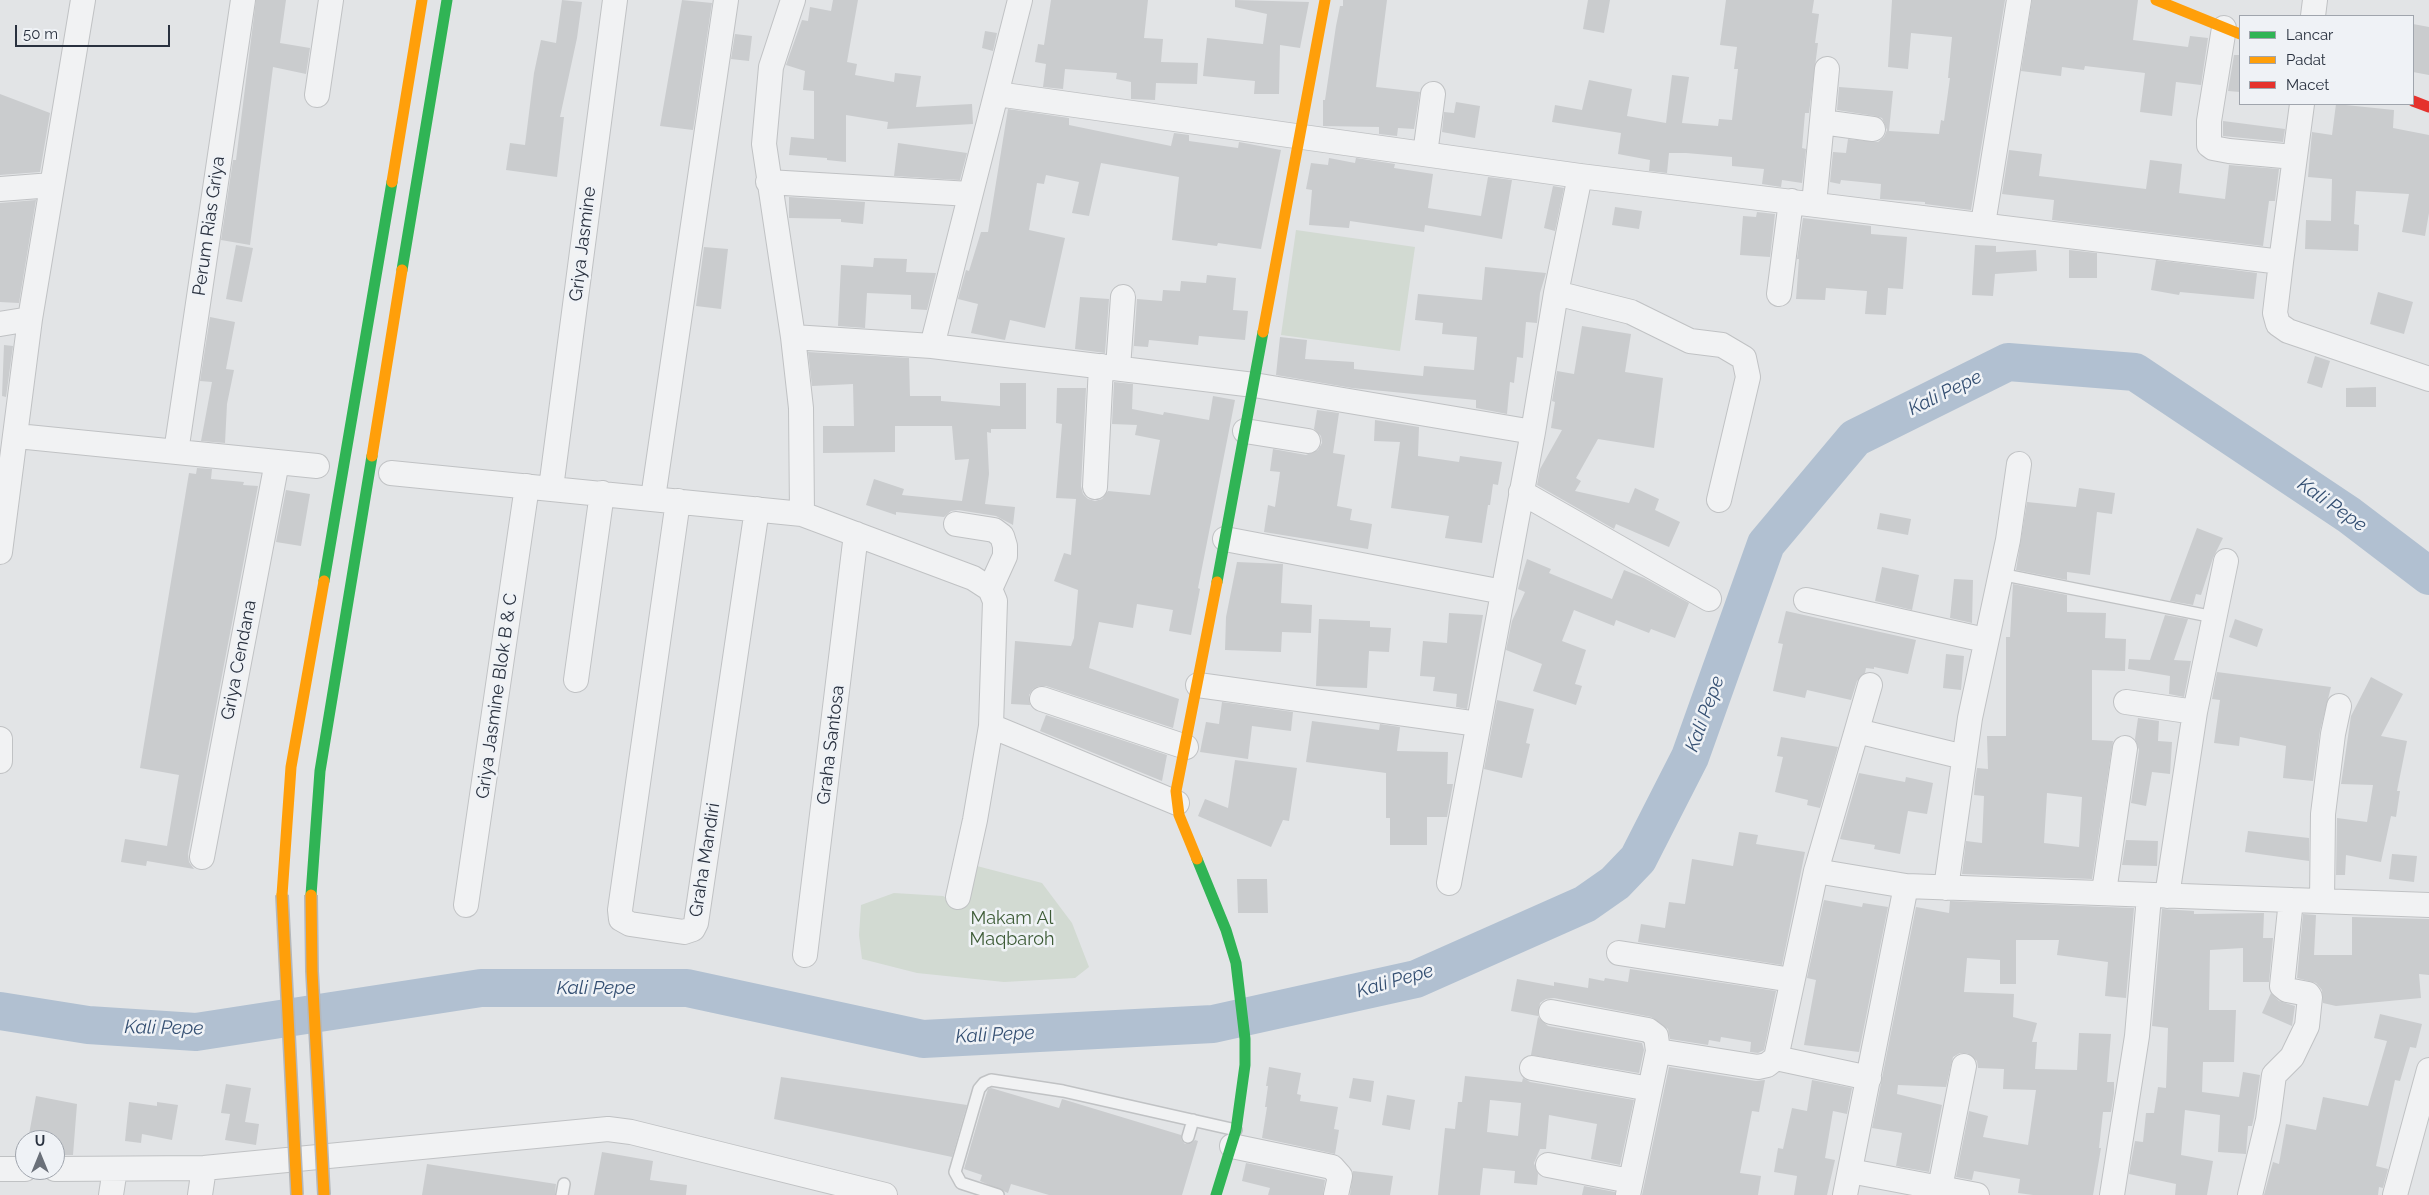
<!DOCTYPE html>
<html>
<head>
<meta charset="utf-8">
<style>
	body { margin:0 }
	#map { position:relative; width:2429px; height:1195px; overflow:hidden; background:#e2e4e6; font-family:Raleway,sans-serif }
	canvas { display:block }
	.legend { position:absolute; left:2239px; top:15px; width:175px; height:90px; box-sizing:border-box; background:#eff2f6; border:1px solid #a0a5ad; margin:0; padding:6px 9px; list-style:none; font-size:15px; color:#29313f }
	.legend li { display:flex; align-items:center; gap:10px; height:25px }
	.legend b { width:25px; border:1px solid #a0a5ad }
	.north { position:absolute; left:15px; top:1130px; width:50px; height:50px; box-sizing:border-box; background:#eff2f6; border:1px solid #a0a5ad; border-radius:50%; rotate:0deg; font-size:14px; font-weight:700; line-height:20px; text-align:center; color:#29313f }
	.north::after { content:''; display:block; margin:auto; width:18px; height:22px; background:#6a7079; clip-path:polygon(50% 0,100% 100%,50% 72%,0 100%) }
	.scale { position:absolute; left:15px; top:25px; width:155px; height:22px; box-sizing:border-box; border:2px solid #29313f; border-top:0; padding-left:6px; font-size:15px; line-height:18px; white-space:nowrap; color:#29313f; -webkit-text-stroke:4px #eff2f6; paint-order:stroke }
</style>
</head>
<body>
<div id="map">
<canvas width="2429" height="1195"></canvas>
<ul class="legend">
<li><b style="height:6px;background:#30b455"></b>Lancar</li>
<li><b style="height:6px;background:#ff9f0a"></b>Padat</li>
<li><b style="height:6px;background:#e5322d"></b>Macet</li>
</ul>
<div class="north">U</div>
<div class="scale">50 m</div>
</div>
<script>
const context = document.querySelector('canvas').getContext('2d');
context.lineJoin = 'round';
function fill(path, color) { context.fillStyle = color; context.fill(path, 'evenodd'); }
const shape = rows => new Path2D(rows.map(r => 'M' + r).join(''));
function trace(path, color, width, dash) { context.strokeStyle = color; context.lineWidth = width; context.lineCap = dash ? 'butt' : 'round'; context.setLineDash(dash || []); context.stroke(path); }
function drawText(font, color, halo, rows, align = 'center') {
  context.font = font + ' Raleway,sans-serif'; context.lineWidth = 5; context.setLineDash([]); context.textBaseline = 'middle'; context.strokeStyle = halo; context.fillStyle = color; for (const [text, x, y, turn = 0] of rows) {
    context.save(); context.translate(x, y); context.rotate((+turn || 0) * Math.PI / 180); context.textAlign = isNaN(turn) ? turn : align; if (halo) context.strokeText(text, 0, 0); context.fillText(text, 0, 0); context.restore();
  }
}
fill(shape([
	[1296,230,1415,247,1400,351,1281,335],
	[977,866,1042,883,1072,923,1089,967,1075,978,1004,982,917,973,862,959,859,935,861,905,894,893,943,896,960,905,969,900]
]), '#d2dad2');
trace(shape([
	[0,1011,88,1025,196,1032,481,988,687,988,923,1039,1213,1024,1416,979,1585,904,1615,883,1638,859,1690,757,1766,544,1855,438,2008,362,2135,372,2349,515,2429,576]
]), '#b1c0d1', 38);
fill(shape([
	[256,0,286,0,280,43,310,48,306,74,273,67,250,245,221,240,233,160,236,160],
	[562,0,582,2,577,38,560,117,564,117,557,177,506,170,510,143,525,145,534,73,541,40,556,43],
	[682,0,712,3,693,130,660,126],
	[833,0,858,0,847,62,857,64,855,75,894,82,895,73,921,76,916,107,972,104,973,124,887,129,888,122,846,115,846,162,827,160,827,158,789,155,791,137,814,139,814,91,803,90,805,71,786,65,802,20,808,21,810,7,831,11],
	[1051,0,1148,0,1144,38,1163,39,1161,62,1198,63,1197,84,1156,83,1155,100,1131,99,1131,82,1116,79,1117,73,1065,69,1063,89,1043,87,1046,64,1035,62,1038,44,1044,45],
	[1235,0,1309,2,1300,48,1280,45,1279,94,1254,94,1255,81,1203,76,1207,38,1263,44,1267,14,1235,7],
	[1343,0,1387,0,1376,87,1420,92,1414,129,1398,128,1397,136,1379,134,1379,127,1323,126,1323,100,1325,100,1336,26,1340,6,1343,6],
	[1588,0,1610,0,1604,33,1583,29],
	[1726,0,1814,0,1812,13,1819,14,1815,43,1818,43,1809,113,1805,113,1802,148,1806,149,1802,183,1782,180,1781,187,1762,184,1764,169,1732,166,1732,157,1686,153,1669,153,1667,173,1649,171,1650,160,1618,154,1621,133,1552,122,1555,105,1582,110,1589,80,1632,89,1627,116,1666,123,1672,75,1689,77,1682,123,1718,126,1719,119,1732,120,1738,69,1734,69,1737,47,1720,45],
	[1892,0,2005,0,1971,210,1925,204,1925,202,1880,199,1881,184,1841,180,1840,184,1830,182,1833,152,1846,153,1848,139,1878,142,1884,137,1887,130,1882,118,1875,116,1837,110,1839,87,1893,91,1889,131,1939,134,1941,120,1944,121,1950,78,1948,78,1952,37,1911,33,1908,69,1888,67],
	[2032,0,2138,0,2133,40,2188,47,2190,36,2208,38,2201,85,2176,82,2172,116,2140,112,2145,73,2085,66,2084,70,2062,67,2061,76,2021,71],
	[2413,24,2429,27,2429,75,2413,72],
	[985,31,997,33,993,51,982,48],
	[735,34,752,36,749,61,731,59],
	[2234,55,2240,55,2240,92,2228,91],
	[0,94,50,113,40,172,0,175],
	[1456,102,1480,106,1475,138,1442,132,1444,112,1454,113],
	[2336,104,2394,110,2393,128,2429,135,2429,213,2425,236,2402,232,2409,194,2356,191,2354,224,2359,225,2358,251,2305,249,2306,220,2331,221,2332,179,2308,177,2312,132,2332,135],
	[1008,109,1069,118,1069,125,1171,146,1174,133,1189,135,1189,141,1238,148,1239,142,1281,150,1261,249,1218,243,1217,246,1172,240,1179,177,1101,163,1089,216,1072,213,1079,182,1046,175,1044,184,1037,183,1029,230,1065,238,1045,328,1010,320,1005,340,971,333,978,304,958,299,966,270,969,271,981,232,988,232],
	[2223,121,2285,129,2283,142,2223,136],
	[898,143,967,153,960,180,894,176],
	[2009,150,2042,154,2039,176,2146,189,2150,160,2182,164,2179,193,2225,199,2229,165,2279,169,2275,201,2269,201,2263,246,2052,220,2054,200,2002,194],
	[1329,158,1355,163,1356,158,1395,164,1394,168,1433,174,1428,208,1481,216,1488,177,1512,180,1502,239,1425,225,1424,232,1350,221,1349,228,1309,225,1312,190,1306,189,1311,163,1328,165],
	[1553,186,1564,188,1555,231,1544,228],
	[789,197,865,202,863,224,841,222,841,219,789,218],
	[36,200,19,303,0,302,0,203],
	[1615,207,1642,211,1639,229,1612,225],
	[1757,212,1775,214,1770,257,1740,255,1743,216,1756,217],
	[1803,218,1871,226,1871,234,1907,237,1903,289,1888,288,1886,315,1865,314,1867,291,1826,288,1825,300,1796,299,1799,259,1797,259],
	[236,245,253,248,242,302,226,299],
	[1975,245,1996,246,1996,252,2036,250,2037,271,1995,274,1993,296,1972,295],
	[704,247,728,249,721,309,696,306],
	[2069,250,2097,253,2097,278,2069,278],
	[874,258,907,259,906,272,936,273,927,310,911,309,911,295,867,293,865,328,838,326,841,265,873,267],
	[2156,260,2257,273,2254,299,2180,292,2179,295,2151,290],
	[1485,267,1546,273,1540,293,1537,323,1526,322,1523,358,1517,357,1514,383,1510,382,1507,414,1476,408,1476,400,1352,388,1276,375,1280,337,1307,340,1305,359,1354,362,1354,369,1423,376,1424,366,1474,370,1477,337,1442,334,1443,323,1415,320,1418,294,1482,300],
	[1207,275,1236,278,1233,310,1248,311,1245,340,1199,336,1198,345,1149,340,1148,347,1134,346,1133,356,1137,299,1162,301,1163,290,1180,291,1181,281,1206,283],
	[2378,292,2413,302,2404,334,2370,324],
	[1080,297,1109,299,1105,353,1075,349],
	[210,317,235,322,226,369,234,370,227,404,225,443,201,441,212,382,200,381],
	[1582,326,1631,334,1625,372,1663,378,1654,448,1598,439,1576,478,1581,481,1575,491,1629,503,1635,488,1659,499,1655,510,1680,522,1669,547,1616,524,1614,529,1537,485,1540,469,1562,430,1551,428,1555,402,1552,401,1557,371,1574,374],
	[4,345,13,346,6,397,2,396],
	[808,352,909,358,910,396,941,396,941,401,1000,406,1000,383,1026,383,1026,429,991,429,991,433,987,432,989,474,985,504,1015,507,1013,525,996,516,958,510,951,511,944,517,896,512,896,515,866,505,874,479,904,489,902,495,962,501,969,459,955,460,952,426,895,426,895,452,823,453,823,426,854,426,853,384,812,386],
	[2315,356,2330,361,2322,388,2307,383],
	[1114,382,1133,384,1132,409,1163,415,1164,412,1209,420,1213,396,1235,400,1198,588,1200,589,1191,635,1169,631,1173,610,1137,604,1133,628,1099,622,1089,668,1179,699,1173,728,1046,686,1039,686,1033,689,1029,695,1030,705,1011,704,1015,641,1071,646,1074,638,1078,590,1054,581,1064,553,1071,555,1076,499,1056,498,1062,424,1056,423,1057,388,1086,388,1081,486,1083,494,1088,499,1095,501,1102,499,1108,491,1150,495,1160,440,1135,435,1137,425,1112,424],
	[2376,387,2376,407,2346,407,2346,388],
	[1317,410,1339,413,1333,453,1345,455,1337,506,1352,509,1350,520,1372,524,1368,549,1264,532,1268,505,1275,507,1280,472,1270,471,1273,449,1306,455,1318,450,1322,443,1321,436,1314,429],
	[1375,420,1419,427,1418,456,1459,462,1460,456,1502,462,1498,485,1493,484,1490,505,1488,505,1482,543,1445,538,1449,516,1391,508,1400,442,1374,441],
	[197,468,212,469,211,479,244,482,243,485,258,486,188,854,189,862,194,869,147,861,146,866,121,862,125,839,167,846,179,775,140,768,189,473,196,474],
	[2079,488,2115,493,2112,514,2097,512,2090,575,2067,572,2067,580,2016,570,2027,502,2076,507],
	[286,490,310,494,301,546,276,542],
	[1880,513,1911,519,1908,535,1877,529],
	[2197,528,2223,538,2213,558,2201,595,2196,594,2193,605,2170,601],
	[1527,559,1551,569,1549,573,1612,599,1624,570,1644,578,1689,603,1675,638,1651,629,1649,633,1616,620,1614,626,1574,610,1562,641,1586,650,1575,684,1582,686,1576,705,1533,691,1542,664,1506,650,1512,621,1525,592,1518,589],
	[1237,562,1283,564,1281,603,1312,605,1311,633,1282,632,1281,652,1225,650,1226,617],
	[1882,567,1919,575,1912,610,1875,601],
	[1954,579,1973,580,1972,623,1950,618],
	[2013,584,2067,595,2067,612,2106,613,2105,638,2126,639,2125,671,2092,670,2092,740,2113,741,2092,879,1962,874,1966,841,1982,843,1984,796,1974,795,1975,782,1977,768,1988,769,1987,736,2006,736,2006,637,2010,637],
	[2047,793,2082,797,2079,847,2044,843],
	[1786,611,1916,640,1908,674,1874,667,1874,669,1866,668,1865,673,1857,681,1851,700,1807,690,1805,698,1773,691,1783,644,1778,643],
	[1449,613,1483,615,1467,709,1456,707,1457,694,1433,691,1435,677,1420,676,1423,641,1447,643],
	[2165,615,2188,619,2174,660,2191,661,2184,697,2169,694,2170,676,2128,669,2129,659,2150,660],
	[1319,619,1370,621,1370,627,1391,628,1389,652,1369,651,1367,688,1316,686],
	[2235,619,2263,629,2257,647,2229,637],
	[1946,654,1964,656,1961,690,1943,688],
	[2217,672,2331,687,2320,731,2313,781,2283,778,2286,746,2240,737,2239,746,2214,743,2220,700,2212,699],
	[2371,677,2403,694,2381,736,2407,741,2397,791,2400,791,2396,817,2391,816,2381,862,2346,855,2345,875,2336,875,2337,818,2367,822,2373,785,2341,784,2351,716],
	[1497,700,1534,709,1526,743,1530,744,1522,778,1484,769],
	[1222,702,1293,712,1291,731,1252,726,1248,759,1200,752,1206,722,1219,724],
	[1046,715,1167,755,1162,781,1040,731],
	[2138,718,2159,721,2158,741,2172,742,2170,774,2152,772,2146,806,2131,803,2139,750,2135,739],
	[1312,721,1379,730,1380,724,1400,727,1397,751,1448,752,1447,784,1453,784,1447,817,1427,817,1427,845,1390,845,1390,818,1386,818,1386,773,1306,762],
	[1781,737,1838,747,1820,808,1807,805,1808,800,1775,792,1783,757,1777,756],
	[1235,760,1297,768,1289,821,1283,820,1271,847,1198,816,1205,799,1228,808],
	[1859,773,1905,782,1906,777,1933,783,1927,814,1908,811,1900,854,1874,849,1875,845,1840,839],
	[2248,831,2309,838,2309,861,2245,852],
	[1739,832,1758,835,1756,844,1805,852,1782,965,1638,942,1641,924,1665,928,1669,902,1685,904,1692,859,1733,866],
	[2126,840,2158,841,2157,866,2122,865],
	[2392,854,2417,856,2414,882,2389,879],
	[1237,879,1267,879,1268,913,1238,913],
	[1824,900,1862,907,1863,903,1888,907,1859,1052,1804,1045,1816,980,1807,978],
	[1950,901,2134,908,2126,998,2105,996,2108,962,2057,955,2059,940,2016,940,2016,984,2000,984,2000,960,1967,958,1964,992,2014,994,2013,1017,2037,1023,2032,1042,2037,1042,2035,1069,2077,1070,2079,1033,2111,1034,2107,1082,2114,1082,2114,1093,2111,1112,2103,1112,2099,1148,2101,1148,2093,1195,2033,1195,2018,1193,2020,1179,1974,1171,1972,1180,1956,1177,1969,1111,1988,1116,1983,1137,2028,1145,2036,1090,2003,1089,2004,1069,1978,1068,1977,1061,1967,1053,1960,1053,1953,1057,1946,1087,1898,1085,1897,1094,1942,1105,1929,1172,1896,1166,1902,1133,1872,1128,1916,907,1949,913],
	[2162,909,2194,911,2194,914,2264,913,2263,938,2273,938,2269,982,2243,982,2243,948,2210,950,2209,1010,2236,1010,2234,1062,2203,1062,2202,1092,2239,1097,2243,1072,2260,1075,2254,1117,2252,1126,2248,1126,2246,1154,2218,1152,2220,1115,2185,1110,2181,1155,2213,1161,2207,1195,2175,1195,2176,1184,2129,1174,2135,1141,2143,1142,2146,1113,2154,1113,2158,1087,2166,1088,2168,1028,2152,1026],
	[2303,914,2316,915,2314,955,2352,955,2352,917,2429,919,2429,975,2419,974,2421,998,2336,1006,2323,1003,2322,990,2316,983,2297,978],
	[1630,969,1776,991,1764,1050,1758,1053,1750,1052,1751,1042,1721,1037,1720,1042,1709,1040,1708,1045,1670,1039,1668,1029,1651,1017,1554,998,1546,999,1540,1003,1538,1016,1511,1011,1517,979,1554,986,1554,982,1588,988,1589,978,1604,981,1605,978,1628,982],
	[2271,993,2279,1001,2295,1006,2292,1026,2262,1013],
	[2380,1014,2422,1024,2416,1048,2410,1047,2400,1081,2395,1080,2376,1166,2388,1169,2383,1188,2379,1187,2378,1195,2264,1195,2273,1162,2279,1164,2286,1124,2316,1130,2323,1097,2368,1106,2387,1041,2374,1038],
	[1538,1017,1548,1026,1642,1043,1644,1050,1639,1073,1531,1055],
	[1269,1067,1301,1073,1297,1094,1301,1095,1300,1101,1338,1107,1334,1129,1339,1130,1335,1154,1262,1138,1267,1107,1265,1107,1268,1086,1266,1086],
	[1669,1067,1756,1081,1765,1080,1759,1112,1752,1111,1740,1173,1761,1176,1758,1195,1642,1195],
	[1465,1076,1522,1082,1523,1078,1530,1082,1634,1100,1620,1165,1591,1159,1597,1124,1549,1115,1546,1149,1540,1149,1534,1163,1538,1174,1537,1185,1514,1183,1515,1171,1483,1168,1480,1195,1438,1195,1445,1128,1455,1129,1458,1102,1462,1102],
	[1490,1100,1521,1103,1518,1136,1487,1132],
	[781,1077,967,1105,952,1157,774,1119],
	[1353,1078,1374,1081,1371,1102,1349,1098],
	[1812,1080,1852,1088,1847,1114,1833,1111,1825,1158,1835,1160,1827,1195,1794,1195,1797,1176,1774,1172,1778,1148,1783,1149,1792,1108,1807,1111],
	[226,1084,251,1088,245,1122,259,1124,256,1145,225,1140,230,1114,221,1113],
	[991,1088,1059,1108,1062,1099,1181,1135,1181,1139,1185,1144,1190,1144,1195,1140,1198,1141,1182,1195,1049,1195,1011,1184,1008,1193,980,1181,982,1175,964,1169,982,1107,988,1089],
	[1387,1095,1415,1100,1410,1130,1382,1125],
	[36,1096,77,1104,73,1155,55,1155,55,1140,28,1140],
	[129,1102,157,1106,157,1102,178,1105,172,1140,142,1134,141,1143,125,1141],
	[602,1152,653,1161,650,1180,687,1185,686,1195,594,1195],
	[1246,1163,1325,1180,1323,1195,1268,1195,1270,1188,1242,1181],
	[427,1164,556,1184,555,1195,422,1195],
	[1353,1171,1393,1176,1390,1195,1350,1195],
	[1584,1186,1615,1192,1615,1195,1582,1195]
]), '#caccce');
const lane = shape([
	[2000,574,2214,617],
	[1188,1137,1193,1120],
	[562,1195,564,1184],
	[998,1195,961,1183,955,1172,979,1089,984,1083,991,1080,1063,1091,1236,1130]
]);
const street = shape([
	[793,0,771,67,764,144,793,337,801,408,802,514],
	[2313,16,2315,0],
	[2224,28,2209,121,2209,145,2213,148,2229,151,2294,157],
	[997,94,1580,176,2281,262],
	[317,95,331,0],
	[2302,104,2281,262,2275,313,2278,324,2288,331,2429,379],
	[1822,122,1873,129],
	[1425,154,1433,94],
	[768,182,970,194],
	[0,189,52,185],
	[1814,204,1827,69],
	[1983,224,2019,0],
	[1556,293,1631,312,1690,341,1722,345,1744,358,1748,377,1719,500],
	[1779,294,1791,201],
	[0,324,30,319],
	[793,337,932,346,1254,385,1533,432],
	[932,346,1020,0],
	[1118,368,1123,297],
	[1245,431,1308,441],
	[17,436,317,466],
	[176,452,243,0],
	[391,473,802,514,973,578,990,589,995,601,991,726,1177,803],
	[1095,487,1101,366],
	[551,488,615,0],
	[1521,492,1709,599],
	[653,498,726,0],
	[678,501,620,910,621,919,630,924,684,932,693,929,696,923,757,509],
	[956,524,994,530,1002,536,1005,546,1005,556,990,589],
	[1225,539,1503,592],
	[0,552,30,319,83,0],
	[1806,600,1985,640],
	[576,680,602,493],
	[1198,685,1478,724],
	[1042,699,1186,747],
	[2126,702,2195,712],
	[1857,731,1964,757],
	[0,739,0,761],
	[202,857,277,462],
	[1816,871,1906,886],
	[1449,883,1533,432,1556,293,1580,176],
	[1946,888,1970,718,2008,540,2019,464],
	[2104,892,2125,748],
	[2167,896,2195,712,2226,561],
	[958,897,975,820,991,726],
	[2322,901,2323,814,2333,734,2339,706],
	[466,905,527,486],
	[1619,953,1792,980],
	[805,955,856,534],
	[1551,1012,1648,1030,1656,1036,1658,1051],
	[1776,1058,1869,1078],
	[1532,1068,1650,1089],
	[1232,1146,1332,1167,1340,1176,1336,1195],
	[1548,1165,1630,1181],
	[0,1169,25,1169],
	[55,1169,204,1168,608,1129,631,1132,885,1195],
	[1850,1171,1977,1195],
	[1940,1188,1964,1066],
	[111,1195,115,1169],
	[200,1195,204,1168],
	[1628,1195,1658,1051,1758,1067,1767,1065,1776,1058,1816,871,1870,685],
	[1845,1195,1906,886,2429,905],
	[2112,1195,2137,1036,2149,896],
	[2250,1195,2268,1120,2274,1075,2292,1057,2307,1026,2310,997,2308,994,2287,990,2282,986,2291,900],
	[2395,1195,2429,1070]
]);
trace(lane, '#c0c2c4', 14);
trace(street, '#c0c2c4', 26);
trace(lane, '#f1f2f3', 11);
trace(street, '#f1f2f3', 24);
trace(shape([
	[402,270,447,0],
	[324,581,392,182],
	[1217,582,1263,332],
	[1197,859,1226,930,1236,963,1245,1039,1245,1065,1236,1130,1216,1195],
	[311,895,320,771,372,456]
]), '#30b455', 11);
trace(shape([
	[2156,0,2240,34],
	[392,182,422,0],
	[1263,332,1325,0],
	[372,456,402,270],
	[1197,859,1179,815,1176,791,1217,582],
	[282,895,291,767,324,581]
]), '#ff9f0a', 11);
trace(shape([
	[2413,101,2429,107]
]), '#e5322d', 11);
const slowBridge = shape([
	[282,895,297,1195],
	[311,895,312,971,324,1195]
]);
trace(slowBridge, '#b4b7bb', 14, []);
trace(slowBridge, '#ff9f0a', 11);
drawText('18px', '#29313f', '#eff2f6', [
	["Perum Rias Griya",209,226,-82],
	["Griya Jasmine",583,244,-83],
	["Griya Cendana",239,660,-79],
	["Griya Jasmine Blok B & C",497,696,-82],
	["Graha Santosa",831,745,-83],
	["Graha Mandiri",705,860,-81]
]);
drawText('18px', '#3d5b36', '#eff2f6', [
	["Makam Al",1012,919],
	["Maqbaroh",1012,940]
]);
drawText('italic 19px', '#344f72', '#eff2f6', [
	["Kali Pepe",1945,393,-26],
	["Kali Pepe",2332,505,35],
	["Kali Pepe",1705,714,-70],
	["Kali Pepe",1395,981,-16],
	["Kali Pepe",596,988],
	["Kali Pepe",164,1028,1],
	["Kali Pepe",995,1035,-3]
]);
</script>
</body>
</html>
